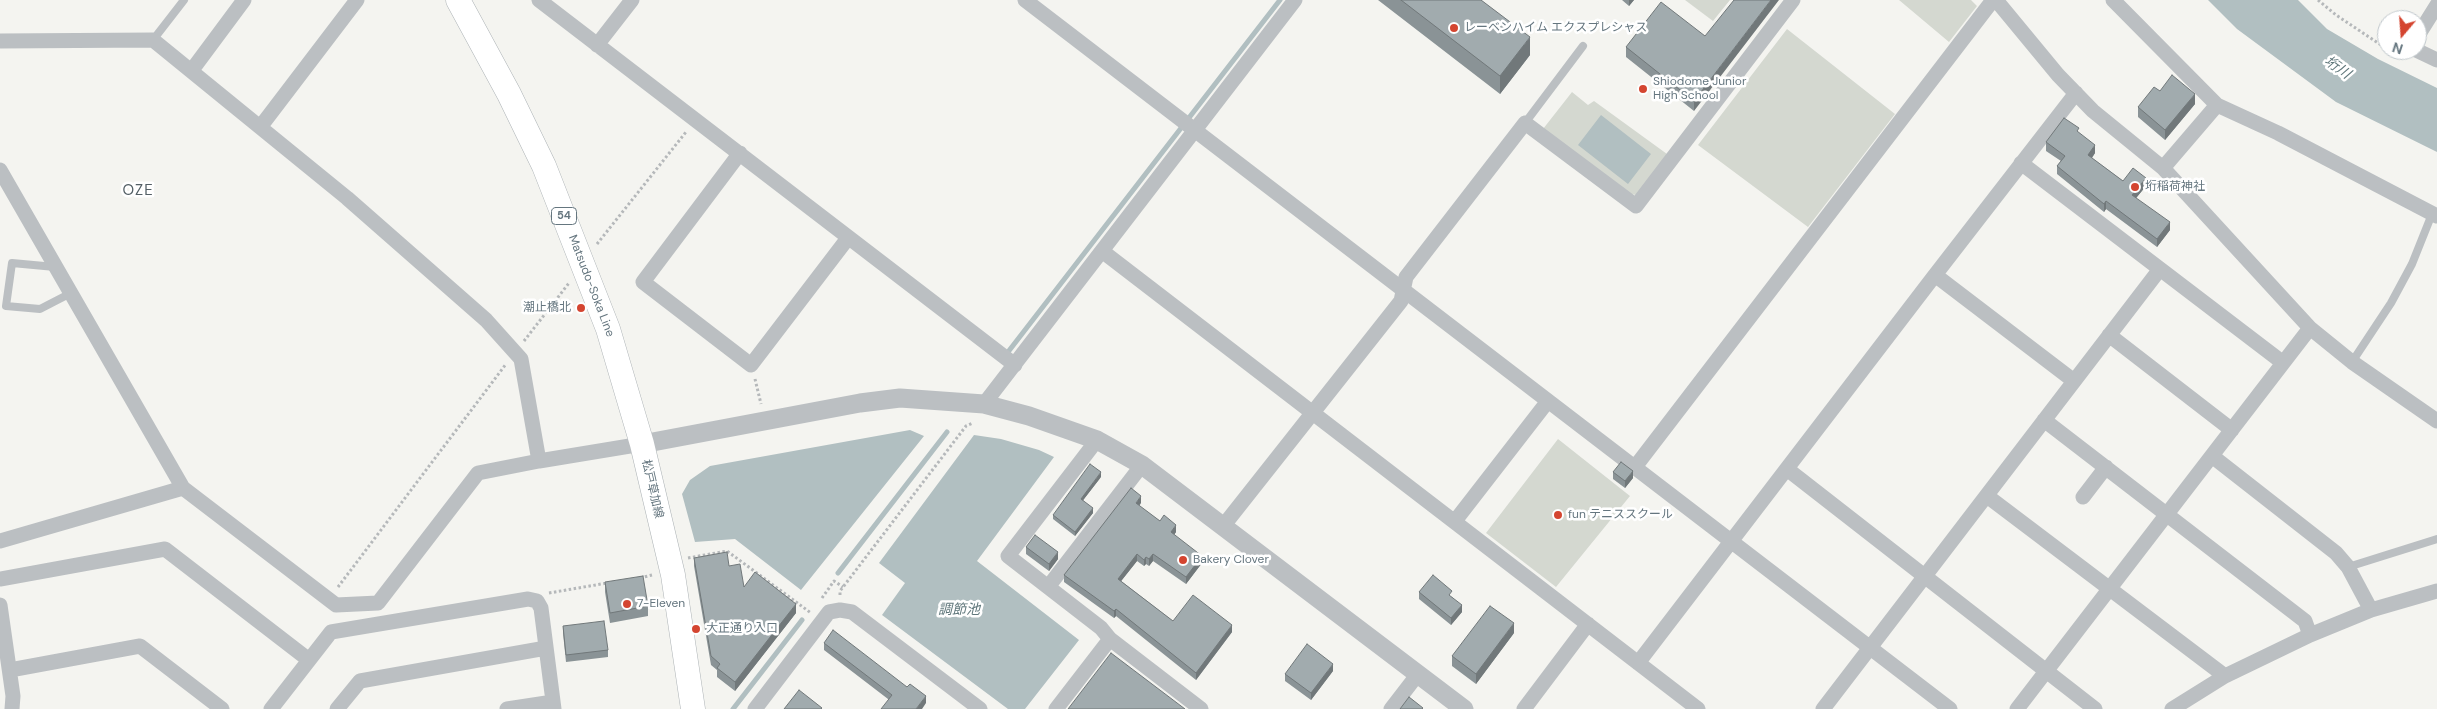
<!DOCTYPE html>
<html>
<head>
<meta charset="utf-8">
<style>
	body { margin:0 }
	#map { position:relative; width:2437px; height:709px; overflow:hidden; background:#f4f4f0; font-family:"DM Sans",sans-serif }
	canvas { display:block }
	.north { position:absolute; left:2377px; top:10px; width:50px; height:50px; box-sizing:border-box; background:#fff; border:1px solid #c1c8cc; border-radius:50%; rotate:198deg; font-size:14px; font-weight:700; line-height:20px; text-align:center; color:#65767f }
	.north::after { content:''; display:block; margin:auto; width:18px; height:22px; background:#d44530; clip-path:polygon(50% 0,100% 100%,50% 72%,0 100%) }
</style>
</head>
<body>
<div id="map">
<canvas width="2437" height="709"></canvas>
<div class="north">N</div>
</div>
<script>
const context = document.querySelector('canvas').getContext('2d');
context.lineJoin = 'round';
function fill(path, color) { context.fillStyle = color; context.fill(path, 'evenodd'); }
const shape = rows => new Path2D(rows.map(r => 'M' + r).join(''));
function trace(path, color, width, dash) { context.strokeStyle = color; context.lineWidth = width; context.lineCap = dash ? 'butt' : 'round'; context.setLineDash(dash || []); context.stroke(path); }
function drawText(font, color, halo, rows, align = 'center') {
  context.font = font + ' "DM Sans","Noto Sans JP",sans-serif'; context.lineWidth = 5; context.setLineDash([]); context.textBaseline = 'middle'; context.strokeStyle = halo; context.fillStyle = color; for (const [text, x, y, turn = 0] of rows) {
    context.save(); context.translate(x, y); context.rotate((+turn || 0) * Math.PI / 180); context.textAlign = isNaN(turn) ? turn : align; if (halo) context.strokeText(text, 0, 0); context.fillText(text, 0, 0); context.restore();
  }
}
fill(shape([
	[1685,0,1730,0,1713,21],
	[1899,0,1971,0,1977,6,1949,42],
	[1787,29,1895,114,1808,227,1698,145],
	[1572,92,1588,105,1594,101,1667,154,1637,195,1628,194,1543,129],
	[1558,439,1630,496,1556,587,1486,533]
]), '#d4d8d0');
fill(shape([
	[2208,0,2298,0,2327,29,2378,59,2437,88,2437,152,2336,102,2237,29],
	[1601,115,1651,154,1628,184,1578,145],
	[910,430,924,436,801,590,735,539,695,542,682,494,690,480,710,466],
	[974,435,1001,439,1039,450,1054,457,977,561,1079,640,1025,709,1008,709,882,615,905,583,879,563]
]), '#b1bfc1');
trace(shape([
	[1008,352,1280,0],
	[838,573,947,432],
	[733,709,802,620]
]), '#b1bfc1', 5);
const primary = shape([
	[458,0,509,94,544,166,608,329,642,444,673,575,693,709]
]);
trace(primary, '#acb2b5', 25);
trace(shape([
	[2318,0,2336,15,2387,49],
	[2388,50,2403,58],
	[597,244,686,132],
	[524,341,569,283],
	[755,379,761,404],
	[688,558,727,551,811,613],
	[640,578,652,575],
	[338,587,506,364],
	[549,593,607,583],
	[840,595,840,591,966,426,973,423],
	[822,598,834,581,843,587]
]), '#b5b8ba', 3, [2.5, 2.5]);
trace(shape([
	[153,40,184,0],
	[1525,123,1583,46],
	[55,267,12,263,6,306,40,309,71,293],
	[2352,362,2391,303,2412,264,2432,214],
	[2348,567,2437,539]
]), '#bbbfc2', 8);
trace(shape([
	[539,0,1015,365],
	[1025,0,1950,709],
	[1996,0,2058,75,2093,111,2163,168,2310,328,2352,362,2437,421],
	[2113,0,2217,105,2278,133,2437,216],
	[2417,37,2437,5],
	[0,41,153,40,347,198,486,320,521,359,539,461,642,444],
	[597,45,632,0],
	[2416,50,2437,60],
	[192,70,244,0],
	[261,126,357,0],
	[740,153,643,282,751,365,848,238],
	[2021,163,2282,362],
	[2163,168,2217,105],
	[0,170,183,488,336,605,378,603,478,473,539,461],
	[1102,251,1698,709],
	[1935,275,2076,93],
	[2109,335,2232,430],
	[984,404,1295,0],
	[2044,420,2305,621,2310,635],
	[1097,440,1008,556,1101,628,1110,639,1201,709],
	[2212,456,2336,553,2348,567,2371,610],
	[1635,467,1993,0],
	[1787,469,2095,709],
	[1987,496,2225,676],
	[2083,497,2106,467],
	[1455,521,1548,401],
	[1224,525,1401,301,1406,277,1525,123,1636,206,1793,0],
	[0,541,183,488],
	[0,579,165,549,309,660],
	[1048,587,1142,465],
	[0,605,13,696,12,709],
	[1638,663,1935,275,2074,381],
	[10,670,140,646,222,709],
	[271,709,331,632,528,599,537,601,541,608,554,709],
	[337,709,360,681,546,648],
	[507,709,553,702],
	[755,709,829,612,840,610,852,612,980,709],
	[1056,709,1110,639],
	[1391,709,1418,674],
	[1524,709,1588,624],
	[1823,709,2160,269],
	[2017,709,2310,328],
	[2172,709,2225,676,2310,635,2371,610,2437,591]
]), '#bbbfc2', 15);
trace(shape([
	[642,444,860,403,900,398,984,404,1029,416,1097,440,1142,465,1464,709]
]), '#bbbfc2', 19);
trace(primary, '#fff', 24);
fill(shape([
	[1378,0,1481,0,1530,55,1500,94],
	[1622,0,1634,0,1629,6],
	[1705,36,1694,111,1626,57,1626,47],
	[2160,91,2195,104,2165,140,2138,117,2138,107],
	[2079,133,2095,153,2092,158,2123,181,2146,186,2136,198,2170,230,2157,247,2106,209,2104,212,2057,174,2057,166,2061,161,2046,151,2046,142],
	[1613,472,1633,478,1625,488,1613,479],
	[1101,477,1083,500,1093,513,1075,536,1053,519,1053,515],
	[1141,503,1139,506,1160,521,1176,532,1174,535,1202,563,1186,584,1153,561,1149,566,1146,564,1144,566,1137,561,1121,581,1173,621,1232,632,1196,680,1116,616,1114,618,1064,582,1064,575],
	[1026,547,1058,559,1049,571,1026,554],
	[694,558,729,566,744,587,796,613,735,691,717,677,717,670,711,665,694,566],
	[605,582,648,606,648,616,610,623,605,592],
	[1419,592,1452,597,1462,612,1451,625,1419,599],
	[563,626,608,650,608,657,566,662,563,633],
	[1514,633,1476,684,1452,666,1452,656],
	[824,643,926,703,888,699,824,650],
	[1333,671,1311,700,1285,681,1285,674]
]), '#8a9396');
fill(shape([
	[1629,0,1634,0,1629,6],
	[1771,0,1779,0,1694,111,1694,101],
	[1530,37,1530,55,1500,94,1500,76],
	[2195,94,2195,104,2165,140,2165,130],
	[2095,145,2095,153,2088,163,2088,155],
	[2146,178,2146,186,2132,203,2132,195],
	[2106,201,2106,209,2104,212,2104,204],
	[2170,222,2170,230,2157,247,2157,239],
	[1633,471,1633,478,1625,488,1625,481],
	[1101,472,1101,477,1081,503,1081,499],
	[1141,496,1141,503,1136,510,1136,503],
	[1093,508,1093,513,1075,536,1075,532],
	[1176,525,1176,532,1171,539,1171,532],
	[1058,552,1058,559,1049,571,1049,564],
	[1137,554,1137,561,1118,585,1118,579],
	[1153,554,1153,561,1149,566,1149,559],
	[1202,556,1202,563,1186,584,1186,577],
	[1146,557,1146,564,1144,566,1144,560],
	[796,604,796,613,735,691,735,682],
	[1462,605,1462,612,1451,625,1451,618],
	[1116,609,1116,616,1114,618,1114,611],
	[1514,623,1514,633,1476,684,1476,674],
	[1232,625,1232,632,1196,680,1196,673],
	[1333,664,1333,671,1311,700,1311,693],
	[926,696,926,703,922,709,916,709]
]), '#71787a');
const building = shape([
	[1401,0,1481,0,1530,37,1500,76,1401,0],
	[1734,0,1771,0,1694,101,1626,47,1661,2,1705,36,1734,0],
	[2172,75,2195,94,2165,130,2138,107,2154,87,2160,91,2172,75],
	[2064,118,2079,128,2077,131,2095,145,2088,155,2123,181,2133,168,2146,178,2132,195,2170,222,2157,239,2106,201,2104,204,2057,166,2065,156,2046,142,2064,118],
	[1621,462,1633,471,1625,481,1613,472,1621,462],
	[1090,464,1101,472,1081,499,1093,508,1075,532,1053,515,1090,464],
	[1131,488,1141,496,1136,503,1160,521,1164,515,1176,525,1171,532,1202,556,1186,577,1153,554,1149,559,1146,557,1144,560,1137,554,1118,579,1173,621,1193,595,1232,625,1196,673,1116,609,1114,611,1064,575,1131,488],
	[1035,535,1058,552,1049,564,1026,547,1035,535],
	[727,552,729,566,740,564,744,587,755,572,796,604,735,682,717,668,720,664,711,656,694,558,727,552],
	[1433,575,1452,591,1449,595,1462,605,1451,618,1419,592,1433,575],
	[643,576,648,606,610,613,605,582,643,576],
	[1490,606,1514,623,1476,674,1452,656,1490,606],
	[604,621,608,650,566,655,563,626,604,621],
	[833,630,907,687,910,684,926,696,916,709,881,709,892,695,824,643,833,630],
	[1307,644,1333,664,1311,693,1285,674,1307,644],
	[1111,653,1185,709,1068,709,1111,653],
	[799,690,822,708,821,709,784,709,799,690],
	[1409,697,1423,708,1422,709,1400,709,1409,697]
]);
fill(building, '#a1abae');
trace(building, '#71787a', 1);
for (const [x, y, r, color] of [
	[1454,28,5,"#d44530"],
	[1643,89,5,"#d44530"],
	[2135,187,5,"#d44530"],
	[581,308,5,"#d44530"],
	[1558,515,5,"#d44530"],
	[1183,560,5,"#d44530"],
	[627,604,5,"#d44530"],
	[696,629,5,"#d44530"]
]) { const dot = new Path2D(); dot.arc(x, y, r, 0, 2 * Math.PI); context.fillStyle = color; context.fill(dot); trace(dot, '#fff', 2); }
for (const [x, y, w] of [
	[564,216,25]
]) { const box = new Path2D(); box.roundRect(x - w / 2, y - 8.5, w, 17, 4); context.fillStyle = '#fff'; context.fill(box); trace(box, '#65767f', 1); }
drawText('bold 11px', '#65767f', null, [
	["54",564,216]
]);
drawText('12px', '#65767f', '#fff', [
	["レーベンハイム エクスプレシャス",1464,28],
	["Shiodome Junior",1653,82],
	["High School",1653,96],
	["垳稲荷神社",2145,187],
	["潮止橋北",571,308,"right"],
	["fun テニススクール",1568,515],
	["Bakery Clover",1193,560],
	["7-Eleven",637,604],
	["大正通り入口",706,629]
], 'left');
drawText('12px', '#65767f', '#fff', [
	["Matsudo-Soka Line",591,286,69],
	["松戸草加線",652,489,77]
]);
drawText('italic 14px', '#61787c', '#fff', [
	["垳川",2337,68,35],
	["調節池",959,610]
]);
context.letterSpacing = '1px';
drawText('15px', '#535f65', '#fff', [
	["OZE",138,191]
]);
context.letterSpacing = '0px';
</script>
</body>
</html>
